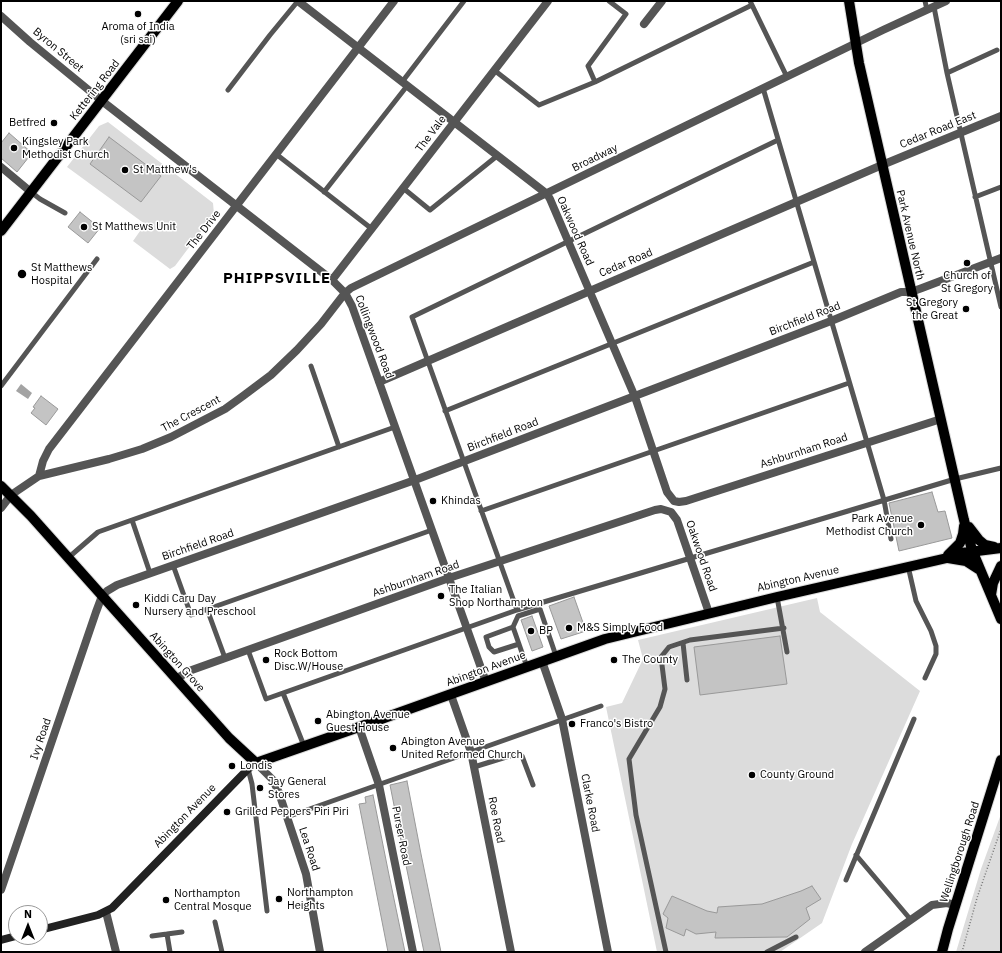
<!DOCTYPE html>
<html>
<head>
<meta charset="utf-8">
<style>
	body { margin:0 }
	#map { position:relative; width:1002px; height:953px; overflow:hidden; background:#fff; font-family:"IBM Plex Sans",sans-serif }
	canvas { display:block }
	.frame { position:absolute; inset:0; border:2px solid #000; pointer-events:none }
	.north { position:absolute; left:8px; top:905px; width:40px; height:40px; box-sizing:border-box; background:#fff; border:1px solid #999; border-radius:50%; rotate:0deg; font-size:11px; font-weight:700; line-height:16px; text-align:center; color:#000 }
	.north::after { content:''; display:block; margin:auto; width:14px; height:18px; background:#000; clip-path:polygon(50% 0,100% 100%,50% 72%,0 100%) }
</style>
</head>
<body>
<div id="map">
<canvas width="1002" height="953"></canvas>
<div class="frame"></div>
<div class="north">N</div>
</div>
<script>
const context = document.querySelector('canvas').getContext('2d');
context.lineJoin = 'round';
function fill(path, color) { context.fillStyle = color; context.fill(path, 'evenodd'); }
const shape = rows => new Path2D(rows.map(r => 'M' + r).join(''));
function trace(path, color, width, dash) { context.strokeStyle = color; context.lineWidth = width; context.lineCap = dash ? 'butt' : 'round'; context.setLineDash(dash || []); context.stroke(path); }
function drawText(font, color, halo, rows, align = 'center') {
  context.font = font + ' "IBM Plex Sans",sans-serif'; context.lineWidth = 3; context.setLineDash([]); context.textBaseline = 'middle'; context.strokeStyle = halo; context.fillStyle = color; for (const [text, x, y, turn = 0] of rows) {
    context.save(); context.translate(x, y); context.rotate((+turn || 0) * Math.PI / 180); context.textAlign = isNaN(turn) ? turn : align; if (halo) context.strokeText(text, 0, 0); context.fillText(text, 0, 0); context.restore();
  }
}
fill(shape([
	[108,122,213,203,214,214,175,266,170,269,133,241,145,224,67,167,99,126],
	[817,598,820,612,920,691,852,844,822,923,780,952,657,952,606,707,622,703,643,659,638,640],
	[1001,814,1001,952,956,952,981,869]
]), '#dcdcdc');
fill(shape([
	[21,384,32,393,28,399,16,391]
]), '#a3a3a3');
const building = shape([
	[9,133,32,153,17,172,1,158,1,143,9,133],
	[109,137,161,176,141,202,90,164,109,137],
	[80,212,100,228,88,243,68,227,80,212],
	[41,396,58,409,46,425,31,413,35,408,33,407,41,396],
	[932,492,938,512,945,511,952,538,899,551,889,503,932,492],
	[574,597,586,631,561,639,549,606,574,597],
	[532,616,543,647,532,651,521,620,532,616],
	[780,636,787,684,700,695,694,647,780,636],
	[407,781,421,854,441,952,424,952,403,851,390,785,407,781],
	[373,795,389,875,405,952,388,952,359,804,366,803,365,797,373,795],
	[812,886,821,899,806,908,810,919,787,937,715,938,716,932,696,934,686,929,684,936,666,928,668,918,663,914,672,896,707,911,717,913,718,907,762,904,801,891,812,886]
]);
fill(building, '#c4c4c4');
trace(building, '#999', 1);
const primary = shape([
	[849,1,859,63,964,520,972,550,1001,619],
	[1,231,178,1],
	[1,486,31,516,229,738,256,763,359,727,605,639,777,597,947,558,961,553,1001,548],
	[969,527,979,540,985,545,994,547],
	[948,555,960,543,963,534,964,526],
	[948,558,966,561,980,570],
	[991,595,993,583,1001,566],
	[942,952,948,929,1001,760]
]);
trace(primary, '#dbdbdb', 12);
trace(shape([
	[962,952,977,898,1001,829]
]), '#777', 1.5, [1, 2]);
trace(shape([
	[750,1,787,77],
	[925,1,927,10],
	[934,7,947,73,1001,307],
	[494,70,539,105,595,82,752,5],
	[947,73,997,50],
	[402,82,464,1],
	[595,82,588,66,626,14,609,1],
	[763,88,884,500,891,539],
	[228,90,270,35,298,1],
	[276,154,372,229],
	[403,188,430,210,497,156],
	[31,192,40,199,65,213],
	[324,192,407,86],
	[975,197,1001,187],
	[311,366,339,447],
	[1,386,97,259],
	[445,411,814,262],
	[481,511,849,383],
	[132,520,150,573],
	[68,558,98,532,395,427],
	[173,565,191,615,432,530],
	[908,566,916,601,931,631,936,646,936,654,925,678],
	[777,597,787,652],
	[207,609,225,658],
	[517,610,412,317,778,140],
	[513,627,486,637,489,647,494,652,519,644],
	[683,643,687,680],
	[248,650,266,699,517,610,955,479,1001,468],
	[527,667,513,627,518,616,540,609,556,656],
	[283,693,304,746],
	[474,767,516,754,519,754,522,756,533,785],
	[248,769,252,784,267,911],
	[287,817,601,706],
	[856,855,911,920],
	[846,880,914,719],
	[215,922,222,952],
	[167,934,170,952],
	[152,936,182,932],
	[666,952,636,815,629,759,660,707,665,689,661,657,669,647,690,640,784,628],
	[767,952,796,937]
]), '#555', 5);
trace(shape([
	[298,1,547,194,550,199,635,397,667,492,674,501,679,502,686,501,941,419],
	[1,16,30,42,102,101,332,280,345,293,352,306,486,682],
	[644,24,662,1],
	[1,167,31,192],
	[332,280,548,1],
	[379,382,882,165,1001,116],
	[39,476,43,461,49,449,394,1],
	[1,508,11,495,39,476,109,459,142,449,171,437,225,409,243,396,271,375,297,350,321,324,345,293,351,288,883,30,946,1],
	[542,661,562,719,608,952],
	[176,679,189,671,449,578,655,510,661,509,671,512,677,520,709,613],
	[451,695,471,752,511,952],
	[359,727,379,785,413,952],
	[256,763,273,780,279,793,306,874,320,952],
	[1,890,96,612,102,596,107,591,117,585,415,480,831,321,901,292,911,292,922,288,1001,258],
	[106,912,116,952],
	[865,952,932,905,947,903,955,905]
]), '#555', 8);
trace(shape([
	[40,930,98,915,112,908,248,769,256,763],
	[1,940,16,936]
]), '#222', 8);
trace(primary, '#000', 10);
for (const [x, y, r, color] of [
	[138,14,4,"#000"],
	[54,123,4,"#000"],
	[14,148,4,"#000"],
	[125,170,4,"#000"],
	[84,227,4,"#000"],
	[967,263,4,"#000"],
	[22,274,5,"#000"],
	[966,309,4,"#000"],
	[433,501,4,"#000"],
	[921,525,4,"#000"],
	[441,596,4,"#000"],
	[136,605,4,"#000"],
	[569,628,4,"#000"],
	[531,631,4,"#000"],
	[266,660,4,"#000"],
	[614,660,4,"#000"],
	[318,721,4,"#000"],
	[572,724,4,"#000"],
	[393,748,4,"#000"],
	[232,766,4,"#000"],
	[752,775,4,"#000"],
	[260,788,4,"#000"],
	[227,812,4,"#000"],
	[279,899,4,"#000"],
	[166,900,4,"#000"]
]) { const dot = new Path2D(); dot.arc(x, y, r, 0, 2 * Math.PI); context.fillStyle = color; context.fill(dot); trace(dot, '#fff', 1.5); }
drawText('11px', '#000', '#fff', [
	["Aroma of India",138,27,"center"],
	["(sri sai)",138,40,"center"],
	["Betfred",46,123,"right"],
	["Kingsley Park",22,142],
	["Methodist Church",22,155],
	["St Matthew's",133,170],
	["St Matthews Unit",92,227],
	["St Matthews",31,268],
	["Hospital",31,281],
	["Church of",967,276,"center"],
	["St Gregory",967,289,"center"],
	["St Gregory",958,303,"right"],
	["the Great",958,316,"right"],
	["Khindas",441,501],
	["Park Avenue",913,519,"right"],
	["Methodist Church",913,532,"right"],
	["The Italian",449,590],
	["Shop Northampton",449,603],
	["Kiddi Caru Day",144,599],
	["Nursery and Preschool",144,612],
	["M&S Simply Food",577,628],
	["BP",539,631],
	["Rock Bottom",274,654],
	["Disc.W/House",274,667],
	["The County",622,660],
	["Abington Avenue",326,715],
	["Guest House",326,728],
	["Franco's Bistro",580,724],
	["Abington Avenue",401,742],
	["United Reformed Church",401,755],
	["Londis",240,766],
	["County Ground",760,775],
	["Jay General",268,782],
	["Stores",268,795],
	["Grilled Peppers Piri Piri",235,812],
	["Northampton",287,893],
	["Heights",287,906],
	["Northampton",174,894],
	["Central Mosque",174,907]
], 'left');
drawText('11px', '#000', '#fff', [
	["Byron Street",58,50,40],
	["Kettering Road",95,90,-52],
	["Cedar Road East",938,130,-22],
	["The Vale",431,134,-53],
	["Broadway",595,158,-26],
	["The Drive",204,230,-52],
	["Oakwood Road",575,231,66],
	["Park Avenue North",910,235,77],
	["Cedar Road",626,263,-23],
	["Birchfield Road",805,319,-21],
	["Collingwood Road",374,337,69],
	["The Crescent",191,414,-28],
	["Birchfield Road",503,435,-21],
	["Ashburnham Road",804,451,-18],
	["Birchfield Road",198,545,-19],
	["Oakwood Road",701,556,71],
	["Ashburnham Road",416,579,-19],
	["Abington Avenue",798,579,-13],
	["Abington Grove",177,662,48],
	["Abington Avenue",486,669,-20],
	["Ivy Road",41,739,-71],
	["Clarke Road",590,803,79],
	["Abington Avenue",185,816,-46],
	["Roe Road",496,820,79],
	["Purser Road",401,836,79],
	["Lea Road",309,849,72],
	["Wellingborough Road",960,852,-72]
]);
context.letterSpacing = '1px';
drawText('bold 15px', '#000', '#fff', [
	["PHIPPSVILLE",277,279]
]);
context.letterSpacing = '0px';
</script>
</body>
</html>
